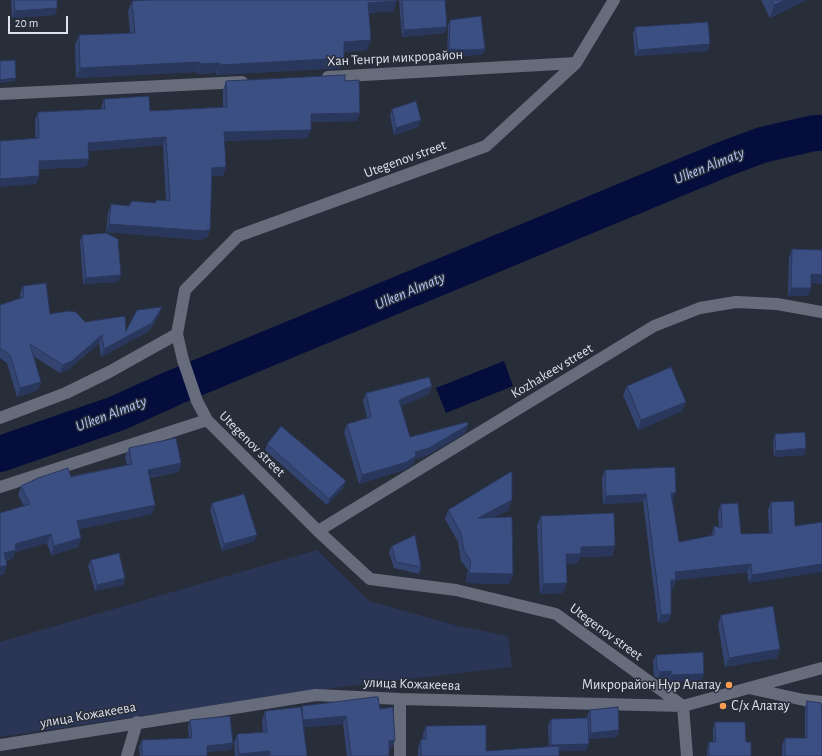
<!DOCTYPE html>
<html>
<head>
<meta charset="utf-8">
<style>
	body { margin:0 }
	#map { position:relative; width:822px; height:756px; overflow:hidden; background:#282d3a; font-family:"Alegreya Sans",sans-serif }
	canvas { display:block }
	.scale { position:absolute; left:8px; top:16px; width:60px; height:18px; box-sizing:border-box; border:2px solid #dee2eb; border-top:0; padding-left:5px; font-size:12px; line-height:14px; white-space:nowrap; color:#dee2eb; -webkit-text-stroke:3px #282d3a; paint-order:stroke }
</style>
</head>
<body>
<div id="map">
<canvas width="822" height="756"></canvas>
<div class="scale">20 m</div>
</div>
<script>
const context = document.querySelector('canvas').getContext('2d');
context.lineJoin = 'round';
function fill(path, color) { context.fillStyle = color; context.fill(path, 'evenodd'); }
const shape = rows => new Path2D(rows.map(r => 'M' + r).join(''));
function trace(path, color, width, dash) { context.strokeStyle = color; context.lineWidth = width; context.lineCap = dash ? 'butt' : 'round'; context.setLineDash(dash || []); context.stroke(path); }
function drawText(font, color, halo, rows, align = 'center') {
  context.font = font + ' "Alegreya Sans",sans-serif'; context.lineWidth = 3; context.setLineDash([]); context.textBaseline = 'middle'; context.strokeStyle = halo; context.fillStyle = color; for (const [text, x, y, turn = 0] of rows) {
    context.save(); context.translate(x, y); context.rotate((+turn || 0) * Math.PI / 180); context.textAlign = isNaN(turn) ? turn : align; if (halo) context.strokeText(text, 0, 0); context.fillText(text, 0, 0); context.restore();
  }
}
fill(shape([
	[317,550,369,601,458,626,508,636,512,667,316,690,0,737,0,642]
]), '#2b3656');
fill(shape([
	[504,361,513,386,446,413,436,388]
]), '#050d3c');
trace(shape([
	[0,454,118,413,173,388,727,158,762,145,814,133,822,133]
]), '#050d3c', 36);
trace(shape([
	[614,0,576,63,486,146,238,236,185,290,177,334,183,360,197,401,207,420,318,531,370,579,456,590,556,614,683,706,687,756],
	[328,77,576,63],
	[0,94,242,82],
	[0,418,66,393,109,372,177,334],
	[0,487,207,420],
	[318,531,654,326,700,308,736,302,777,304,822,312],
	[753,689,804,700,822,702],
	[400,699,400,756],
	[0,745,316,695,400,699,683,706,822,668],
	[127,756,137,722]
]), '#666c7c', 12);
fill(shape([
	[11,0,57,0,57,8,55,15,12,18],
	[399,0,445,0,447,27,445,33,402,37],
	[761,0,806,0,770,18],
	[132,1,393,11,369,13,367,50,344,52,341,68,216,75,216,73,197,74,197,72,76,78,75,45,79,35,130,33,128,11],
	[450,20,485,49,483,54,465,56,447,54,448,25],
	[635,27,708,51,635,56,633,34],
	[226,81,345,81,360,113,357,121,311,122,308,138,224,141,223,176,212,176,210,230,207,238,203,238,202,240,106,232,108,213,111,204,129,206,155,203,156,200,166,200,163,145,88,151,86,167,39,169,39,176,36,184,35,120,38,112,101,109,101,108,104,99,150,111,223,107,223,90],
	[392,109,418,127,394,135,390,116],
	[82,235,118,282,83,284,80,241],
	[792,249,811,283,811,288,808,296,788,296,789,258],
	[23,286,50,314,85,322,126,331,159,315,149,331,101,357,99,343,69,369,60,373,33,356,41,382,38,390,17,397,7,363,0,358,0,305,21,299,20,294],
	[432,386,429,394,401,406,410,437,468,425,465,433,426,456,415,459,413,464,404,470,359,484,344,432,347,424,367,418,363,401,366,393],
	[627,386,686,402,682,411,638,430,623,395],
	[775,434,806,448,804,455,774,457,773,441],
	[267,444,344,487,327,505,265,450],
	[129,448,181,463,178,472,149,478,155,505,152,514,79,529,81,538,78,547,51,555,47,543,15,552,13,558,6,561,4,574,0,575,0,513,24,506,18,495,21,486,127,465,125,457],
	[605,470,673,501,679,542,711,536,714,526,719,527,718,513,721,504,741,534,769,533,768,510,771,502,794,501,749,583,747,572,676,580,673,589,671,588,671,614,668,622,658,623,643,502,603,504,602,478],
	[212,503,254,541,222,551,210,510],
	[448,510,509,510,494,517,513,574,509,584,466,583,468,570,461,561,458,542,445,519],
	[541,516,615,546,612,556,580,557,578,563,566,564,563,593,540,594,537,525],
	[392,546,421,567,419,574,394,568,389,552],
	[91,560,125,578,123,585,95,591,88,566],
	[721,615,780,649,777,658,725,667,718,624],
	[656,655,702,680,669,682,669,678,658,678,654,676,653,661],
	[807,701,822,716,822,756,782,756,782,745,785,738,805,738,805,708],
	[380,709,395,740,392,748,389,749,389,756,347,756,343,724,304,727,307,756,235,756,234,743,237,734,263,732,262,720,265,711],
	[590,710,617,737,589,739,588,732,586,751,559,751,559,756,418,756,418,748,421,739,423,739,423,734,426,726,486,751,549,747,548,726,551,719,587,718,587,716],
	[190,720,233,743,231,750,207,752,207,756,140,756,139,747,142,740,189,738,188,727],
	[715,722,746,742,751,756,707,756,707,749,709,742,713,742,713,729]
]), '#344471');
fill(shape([
	[785,0,806,0,770,18,774,5],
	[397,1,393,11,365,13,368,3],
	[57,8,55,15,12,18,15,11],
	[447,27,445,33,402,37,404,30],
	[371,40,367,50,340,52,344,42],
	[710,44,708,51,635,56,638,50],
	[449,49,485,49,483,54,465,56,447,54],
	[344,58,341,68,216,75,220,65],
	[200,62,197,72,76,78,80,68],
	[220,63,216,73,197,74,200,64],
	[16,78,15,81,0,83,0,80],
	[360,113,357,121,308,122,311,114],
	[421,120,418,127,394,135,396,128],
	[311,130,308,138,221,141,224,132],
	[166,137,163,145,85,151,88,143],
	[89,159,86,167,36,169,39,161],
	[226,167,223,176,209,176,212,168],
	[39,176,36,184,0,187,0,179],
	[109,224,210,230,207,238,203,238,202,240,106,232],
	[811,274,822,275,822,284,808,283],
	[121,275,118,282,83,284,86,278],
	[791,288,811,288,808,296,788,296],
	[162,307,159,315,149,331,101,357,104,349],
	[102,335,99,343,69,369,60,373,63,365],
	[41,382,38,390,17,397,20,388],
	[432,386,429,394,396,408,399,400],
	[686,402,682,411,638,430,641,420],
	[468,425,465,433,426,456,415,459,413,464,404,470,359,484,362,475,415,452],
	[806,448,804,455,774,457,776,451],
	[181,463,178,472,144,478,148,470],
	[346,481,344,487,327,505,329,499],
	[671,493,676,493,673,501],
	[646,494,643,502,603,504,606,496],
	[512,500,509,510,474,528,478,518],
	[155,505,152,514,74,530,77,521],
	[51,534,47,543,15,552,13,558,1,562,4,553,15,544],
	[257,535,254,541,222,551,224,544],
	[81,538,78,547,51,555,54,546],
	[615,546,612,556,580,557,578,563,562,564,566,554,581,547],
	[751,564,747,572,676,580,673,589,668,588,675,572],
	[822,564,822,572,749,583,752,575],
	[7,565,4,574,0,575,0,567],
	[469,573,513,574,509,584,466,583],
	[125,578,123,585,95,591,97,585],
	[567,583,563,593,540,594,543,584],
	[671,614,668,622,658,623,661,615],
	[780,649,777,658,725,667,729,658],
	[671,671,669,678,658,678,660,672],
	[704,674,702,680,669,682,671,675],
	[346,716,343,724,300,728,303,720],
	[619,730,617,737,589,739,591,733],
	[395,740,392,748,386,749,389,741],
	[233,743,231,750,204,752,207,746],
	[589,744,586,751,549,751,551,745],
	[270,751,268,756,238,756,239,754]
]), '#2a375c');
const building = shape([
	[14,0,57,0,57,8,15,11,14,0],
	[147,0,397,0,397,1,368,3,371,40,344,42,344,58,220,65,220,63,200,64,200,62,80,68,79,35,135,33,132,1,147,0],
	[402,0,445,0,447,27,404,30,402,0],
	[772,0,785,0,774,5,772,0],
	[481,16,485,49,467,50,449,49,450,20,481,16],
	[708,22,710,44,638,50,635,27,708,22],
	[15,60,16,78,0,80,0,61,15,60],
	[345,75,345,81,359,80,360,113,311,114,311,130,224,132,226,167,212,168,210,230,206,230,205,231,109,224,111,204,129,206,132,201,156,203,156,200,170,201,166,137,88,143,89,159,39,161,39,176,0,179,0,141,39,138,38,112,105,109,104,99,149,96,150,111,227,107,226,81,345,75],
	[416,101,421,120,396,128,392,109,416,101],
	[106,233,118,239,121,275,86,278,82,235,106,233],
	[792,249,822,250,822,275,811,274,811,288,791,288,792,249],
	[46,283,50,314,67,311,76,312,85,322,125,316,126,331,137,310,162,307,152,323,104,349,102,335,72,361,63,365,30,344,41,382,20,388,10,355,0,348,0,305,24,297,23,286,46,283],
	[671,367,686,402,641,420,627,386,671,367],
	[429,377,432,386,399,400,410,437,467,422,468,425,429,448,415,452,416,456,407,462,362,475,347,424,371,417,366,393,429,377],
	[281,426,346,481,329,499,267,444,281,426],
	[805,432,806,448,776,451,775,434,805,432],
	[176,438,181,463,148,470,155,505,77,521,81,538,54,546,51,534,15,544,16,550,4,553,7,565,0,567,0,513,30,504,21,486,38,478,68,468,71,477,132,464,129,448,176,438],
	[675,467,676,493,671,493,679,542,714,535,714,526,722,528,721,504,738,503,741,534,772,533,771,502,794,501,795,526,822,522,822,564,752,575,751,564,675,572,676,580,671,580,671,614,661,615,646,494,606,496,605,470,675,467],
	[512,471,512,500,478,518,512,517,513,574,469,573,471,561,464,551,461,533,448,510,512,471],
	[244,494,257,535,224,544,212,503,244,494],
	[614,513,615,546,581,547,581,554,566,554,567,583,543,584,541,516,614,513],
	[415,535,421,567,396,562,392,546,415,535],
	[119,553,125,578,97,585,91,560,119,553],
	[773,606,780,649,729,658,721,615,773,606],
	[703,652,704,674,671,675,671,671,660,672,657,669,656,655,703,652],
	[375,697,378,697,380,709,393,707,395,740,389,741,389,756,351,756,346,716,303,720,302,706,375,697],
	[807,701,821,703,822,716,822,756,785,756,785,738,807,738,807,701],
	[301,707,307,756,270,756,270,751,239,754,237,734,267,732,265,711,301,707],
	[618,707,619,730,591,733,590,710,618,707],
	[230,716,233,743,207,746,207,756,142,756,142,740,192,738,190,720,230,716],
	[588,718,589,744,551,745,551,719,588,718],
	[715,722,745,722,746,742,751,742,751,756,709,756,709,742,716,742,715,722],
	[486,725,486,751,559,746,559,756,421,756,421,739,426,739,426,726,486,725]
]);
fill(building, '#3c4f83');
trace(building, '#2a375c', 1);
for (const [x, y, r, color] of [
	[729,685,4,"#fb9e51"],
	[723,706,4,"#fb9e51"]
]) { const dot = new Path2D(); dot.arc(x, y, r, 0, 2 * Math.PI); context.fillStyle = color; context.fill(dot); trace(dot, '#282d3a', 1.5); }
drawText('14px', '#dee2eb', '#282d3a', [
	["Хан Тенгри микрорайон",395,58,-3],
	["Utegenov street",405,159,-20],
	["Kozhakeev street",552,371,-31],
	["Utegenov street",252,444,45],
	["Utegenov street",606,632,36],
	["улица Кожакеева",412,684,2],
	["улица Кожакеева",88,715,-10]
]);
drawText('14px', '#dee2eb', '#282d3a', [
	["Микрорайон Нур Алатау",721,685],
	["С/х Алатау",731,706,"left"]
], 'right');
drawText('italic 15px', '#b0c4f5', '#282d3a', [
	["Ulken Almaty",709,166,-22],
	["Ulken Almaty",410,291,-23],
	["Ulken Almaty",111,414,-21]
]);
</script>
</body>
</html>
